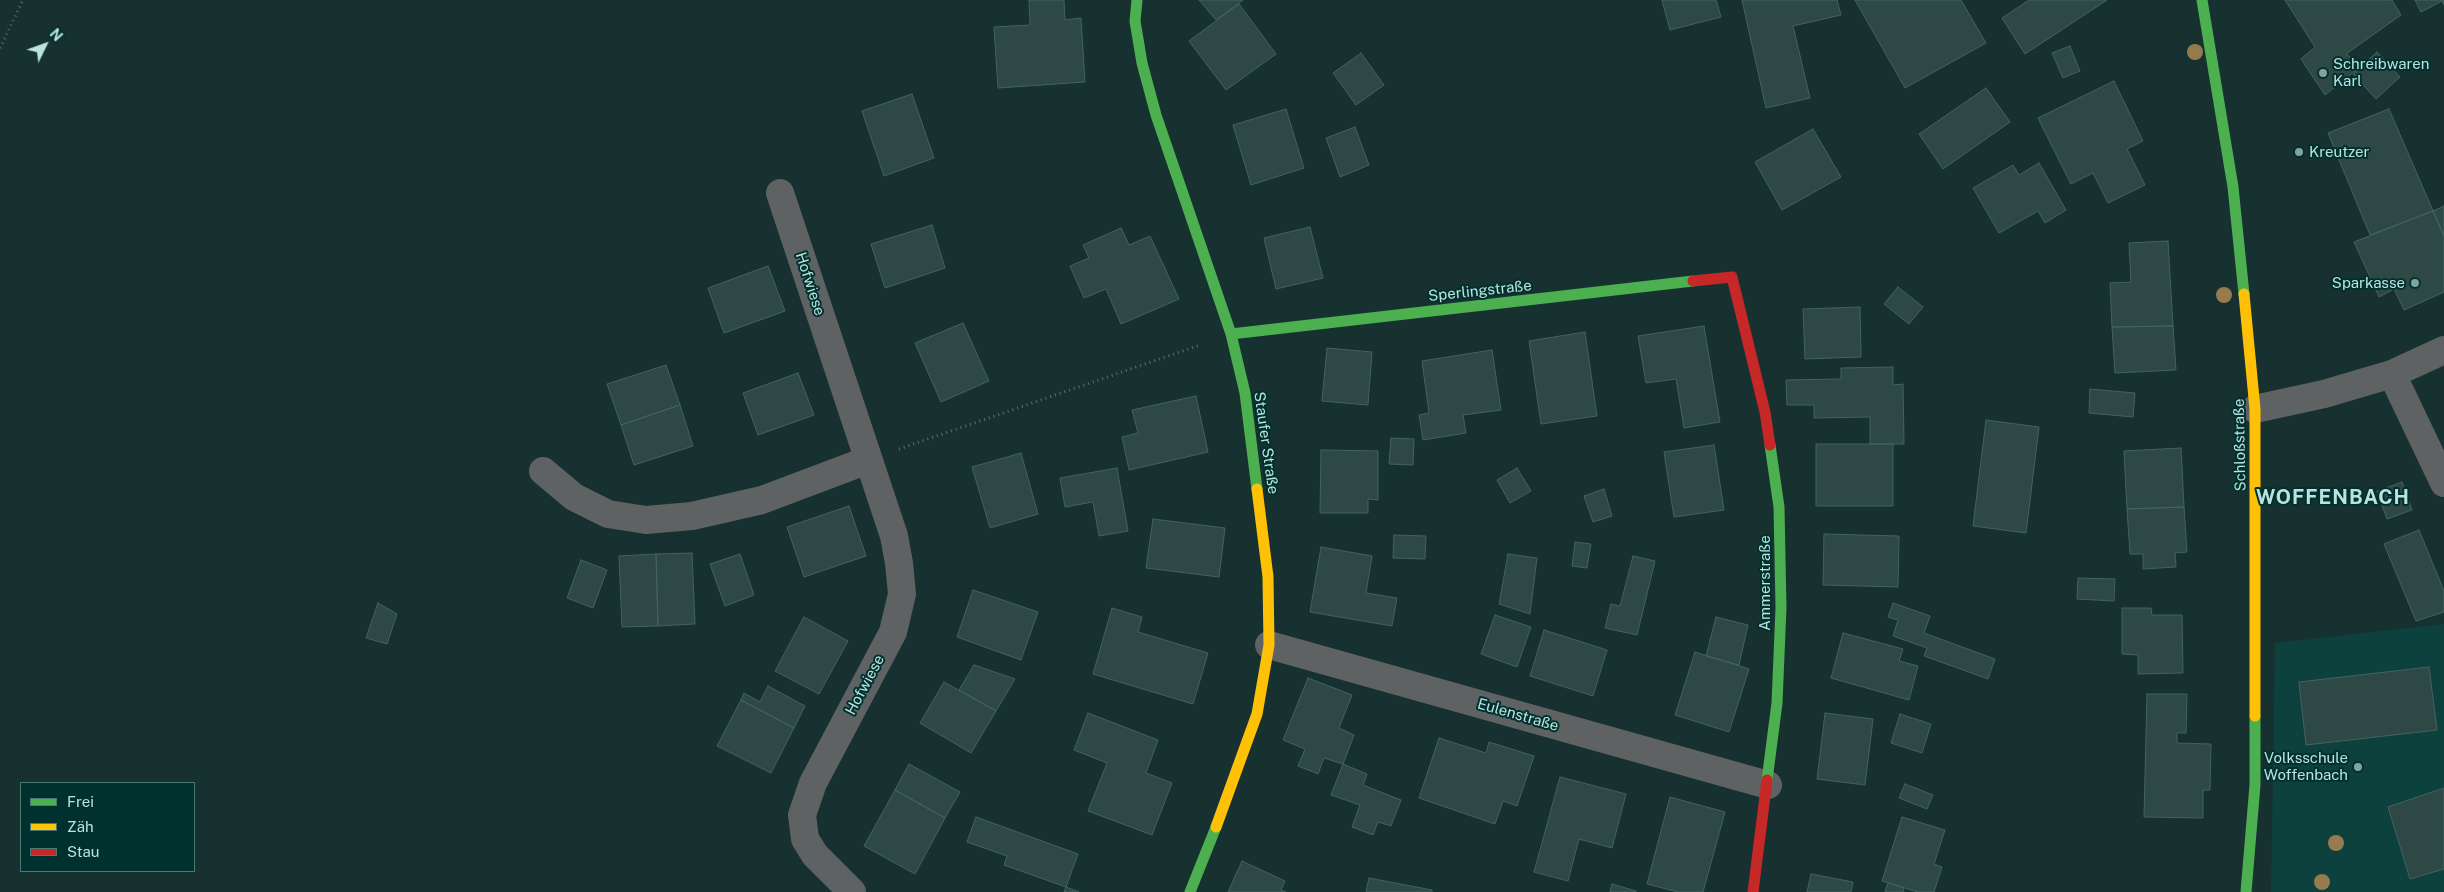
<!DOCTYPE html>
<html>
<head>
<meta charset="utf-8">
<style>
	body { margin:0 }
	#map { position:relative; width:2444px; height:892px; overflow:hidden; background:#16312f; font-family:"Public Sans",sans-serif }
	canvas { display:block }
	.legend { position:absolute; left:20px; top:782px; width:175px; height:90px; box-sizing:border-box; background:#00312e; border:1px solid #4a7874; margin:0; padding:6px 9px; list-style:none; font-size:15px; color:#bae2de }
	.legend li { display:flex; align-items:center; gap:10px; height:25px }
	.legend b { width:25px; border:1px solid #4a7874 }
	.north { position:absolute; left:20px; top:20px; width:50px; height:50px; -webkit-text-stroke:4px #00312e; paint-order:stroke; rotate:48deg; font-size:14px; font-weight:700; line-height:20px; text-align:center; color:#bae2de }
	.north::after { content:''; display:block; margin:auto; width:18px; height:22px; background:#bae2de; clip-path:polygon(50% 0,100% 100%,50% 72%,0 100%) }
</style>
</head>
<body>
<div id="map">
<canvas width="2444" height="892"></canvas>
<ul class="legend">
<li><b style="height:6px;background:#4caf50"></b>Frei</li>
<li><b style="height:6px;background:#ffc107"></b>Zäh</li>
<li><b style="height:6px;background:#c62828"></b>Stau</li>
</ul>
<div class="north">N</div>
</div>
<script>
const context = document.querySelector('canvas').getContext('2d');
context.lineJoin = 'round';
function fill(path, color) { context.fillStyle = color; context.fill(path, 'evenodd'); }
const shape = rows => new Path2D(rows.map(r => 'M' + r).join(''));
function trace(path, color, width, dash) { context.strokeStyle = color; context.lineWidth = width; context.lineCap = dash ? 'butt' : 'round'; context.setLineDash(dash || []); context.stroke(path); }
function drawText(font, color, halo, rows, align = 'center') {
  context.font = font + ' "Public Sans",sans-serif'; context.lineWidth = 4; context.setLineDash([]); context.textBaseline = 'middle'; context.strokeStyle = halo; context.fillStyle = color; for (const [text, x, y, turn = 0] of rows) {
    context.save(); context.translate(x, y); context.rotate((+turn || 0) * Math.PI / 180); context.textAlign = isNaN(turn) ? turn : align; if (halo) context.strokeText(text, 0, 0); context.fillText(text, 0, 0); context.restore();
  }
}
fill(shape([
	[2444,624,2444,892,2271,892,2275,643]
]), '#0c413e');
const building = shape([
	[1029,0,1064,0,1065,20,1081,18,1085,82,998,88,994,27,1030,25,1029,0],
	[1199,0,1243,0,1216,20,1199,0],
	[1662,0,1716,0,1721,17,1670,30,1662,0],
	[1742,0,1837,0,1841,15,1793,26,1810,98,1766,108,1742,0],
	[1855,0,1961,0,1986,43,1905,88,1855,0],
	[2029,0,2107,0,2025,54,2002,18,2029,0],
	[2285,0,2392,0,2401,15,2346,54,2362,65,2325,95,2301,59,2315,47,2285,0],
	[2415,0,2444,0,2444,5,2442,1,2421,12,2415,0],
	[1239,4,1276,54,1226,90,1189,41,1239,4],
	[2070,46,2080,71,2063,78,2052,53,2070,46],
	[2377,52,2400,77,2376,99,2353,74,2377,52],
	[1361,53,1384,85,1356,105,1333,73,1361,53],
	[2114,81,2143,141,2127,149,2145,185,2108,203,2093,173,2071,184,2038,118,2114,81],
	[1986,88,2010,122,1943,169,1919,134,1986,88],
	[912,94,934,158,884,176,862,111,912,94],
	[1286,109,1304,168,1251,185,1233,125,1286,109],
	[2389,109,2433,211,2370,235,2328,133,2389,109],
	[1355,127,1369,165,1340,177,1326,138,1355,127],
	[1813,129,1841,177,1782,210,1755,162,1813,129],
	[2039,163,2066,210,2045,223,2038,211,1999,233,1973,188,2013,165,2019,175,2039,163],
	[2444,206,2444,236,2433,211,2444,206],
	[2433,211,2444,236,2444,292,2404,310,2394,289,2379,297,2354,242,2433,211],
	[932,225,945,268,885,288,871,244,932,225],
	[1310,227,1323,278,1276,289,1264,238,1310,227],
	[1121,228,1129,245,1150,236,1179,299,1121,324,1106,289,1084,298,1070,266,1089,258,1083,245,1121,228],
	[2168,241,2173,326,2112,327,2110,283,2131,282,2129,243,2168,241],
	[768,266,785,311,724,333,708,288,768,266],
	[1898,287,1923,307,1909,324,1884,304,1898,287],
	[1860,307,1861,357,1805,359,1803,309,1860,307],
	[963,323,989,381,941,402,915,343,963,323],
	[1704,326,1720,422,1684,428,1676,379,1646,383,1638,336,1704,326],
	[2173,326,2176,370,2115,373,2112,327,2173,326],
	[1585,332,1597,416,1541,424,1529,341,1585,332],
	[1327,348,1372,352,1368,405,1322,401,1327,348],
	[1492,350,1501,410,1463,415,1466,433,1423,440,1419,415,1429,413,1422,361,1492,350],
	[666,365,680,405,621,425,607,384,666,365],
	[1893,367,1893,385,1903,384,1904,444,1870,444,1870,417,1814,418,1814,405,1787,405,1786,380,1841,379,1841,368,1893,367],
	[798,373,814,415,758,435,743,393,798,373],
	[2090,389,2135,393,2133,417,2089,413,2090,389],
	[1196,396,1208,452,1129,470,1122,437,1138,433,1132,410,1196,396],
	[680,405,693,446,634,465,621,425,680,405],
	[1986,420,2039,427,2026,533,1973,526,1986,420],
	[1391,438,1414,439,1413,465,1389,464,1391,438],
	[1816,444,1893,444,1893,506,1816,506,1816,444],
	[1714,445,1724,510,1674,517,1664,452,1714,445],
	[2181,448,2184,507,2127,509,2124,451,2181,448],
	[1321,450,1378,451,1378,500,1368,499,1368,513,1320,513,1321,450],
	[1021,453,1038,514,990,528,972,467,1021,453],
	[1117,468,1128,531,1099,536,1093,502,1065,507,1060,478,1117,468],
	[1517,468,1531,491,1510,503,1497,480,1517,468],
	[2402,482,2412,510,2387,519,2377,491,2402,482],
	[1604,489,1612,516,1593,522,1584,496,1604,489],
	[849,506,866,556,804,577,787,527,849,506],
	[2184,507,2187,552,2175,553,2176,567,2143,569,2143,554,2130,554,2127,509,2184,507],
	[1153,519,1225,528,1219,577,1146,568,1153,519],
	[2419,530,2444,591,2444,612,2416,621,2384,544,2419,530],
	[1824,534,1899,536,1898,587,1823,585,1824,534],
	[1394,535,1426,536,1425,559,1393,558,1394,535],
	[1575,542,1591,544,1587,568,1572,566,1575,542],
	[1321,547,1372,556,1366,593,1397,598,1392,626,1310,612,1321,547],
	[692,553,695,624,658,626,656,554,692,553],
	[656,554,658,626,622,627,619,556,656,554],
	[740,554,754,595,725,606,710,564,740,554],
	[1508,554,1537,558,1530,614,1499,604,1508,554],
	[1633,556,1655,561,1637,635,1605,628,1611,604,1620,606,1633,556],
	[581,560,607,570,593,608,567,598,581,560],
	[2078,578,2115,579,2114,601,2077,599,2078,578],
	[973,590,1038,612,1021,660,957,637,973,590],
	[378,603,397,614,387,644,366,638,378,603],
	[1893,603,1930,616,1924,633,1995,659,1988,679,1924,656,1927,648,1893,636,1898,620,1888,617,1893,603],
	[1112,608,1142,617,1138,632,1208,653,1193,704,1093,674,1112,608],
	[2122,608,2151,608,2152,615,2182,615,2183,673,2138,674,2138,655,2122,654,2122,608],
	[1495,615,1531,627,1517,667,1481,654,1495,615],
	[804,617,848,641,819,694,775,671,804,617],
	[1716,617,1748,625,1739,665,1706,656,1716,617],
	[1544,630,1607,650,1593,696,1530,676,1544,630],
	[1843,633,1903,649,1899,661,1918,666,1909,700,1831,678,1843,633],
	[1695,652,1749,669,1729,732,1675,715,1695,652],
	[974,665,1015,679,996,711,959,690,974,665],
	[2429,667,2437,730,2306,745,2299,682,2429,667],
	[1308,678,1352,695,1339,728,1354,735,1343,764,1324,758,1318,774,1298,766,1305,749,1283,740,1308,678],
	[944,682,996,711,971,753,920,723,944,682],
	[768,686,805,706,794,728,741,700,744,693,760,702,768,686],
	[2147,694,2187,694,2186,733,2177,733,2177,743,2211,744,2210,790,2203,790,2203,818,2144,817,2147,694],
	[741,700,794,728,771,773,717,746,741,700],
	[1088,713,1158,740,1146,773,1172,783,1152,835,1088,811,1107,763,1074,750,1088,713],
	[1825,713,1873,719,1865,785,1817,779,1825,713],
	[1900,714,1931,724,1922,753,1891,743,1900,714],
	[1439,738,1486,753,1489,742,1534,756,1517,806,1503,801,1495,824,1419,798,1439,738],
	[909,764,960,792,945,818,895,790,909,764],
	[1343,764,1367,774,1363,785,1401,800,1391,826,1378,822,1373,835,1352,827,1360,805,1331,795,1343,764],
	[1560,777,1626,794,1612,848,1579,839,1568,881,1534,872,1560,777],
	[1905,784,1933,795,1927,809,1899,798,1905,784],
	[2444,788,2444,869,2410,879,2388,807,2444,788],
	[895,790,945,818,915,874,864,846,895,790],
	[1670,797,1725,812,1703,892,1678,892,1647,884,1670,797],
	[976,817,1078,854,1066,887,1004,865,1007,856,967,842,976,817],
	[1902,817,1945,830,1934,864,1942,867,1934,892,1918,892,1882,881,1902,817],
	[1242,861,1285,881,1281,890,1286,892,1228,892,1242,861],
	[1811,874,1853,882,1851,892,1807,892,1811,874],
	[1369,878,1432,890,1432,892,1366,892,1369,878],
	[1888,883,1904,888,1903,892,1885,892,1888,883],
	[1612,884,1636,891,1636,892,1610,892,1612,884],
	[1066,887,1079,892,1064,892,1066,887]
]);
fill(building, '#2e4846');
trace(building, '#456260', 1);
trace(shape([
	[0,48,23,0],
	[899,449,1200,345]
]), '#656c6b', 3, [1, 4]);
trace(shape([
	[780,193,894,536,899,563,902,594,893,632,813,783,802,815,805,839,815,855,852,892],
	[2392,374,2444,483],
	[2255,409,2324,394,2392,374,2444,350],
	[543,471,574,497,608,514,646,520,692,516,762,500,868,460],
	[1269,645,1768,785]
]), '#5f6262', 28);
trace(shape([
	[1137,0,1135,21,1142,63,1156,115,1231,334,1245,393,1257,489],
	[2202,0,2233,187,2244,294],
	[1231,334,1693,281],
	[1767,780,1777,703,1781,608,1779,507,1770,445],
	[1190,892,1216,827],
	[2246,892,2255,785,2255,716]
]), '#4caf50', 11);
trace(shape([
	[2244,294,2255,409,2255,716],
	[1216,827,1257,714,1269,645,1268,577,1257,489]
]), '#ffc107', 11);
trace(shape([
	[1693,281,1732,277,1765,412,1770,445],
	[1753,892,1767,780]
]), '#c62828', 11);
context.fillStyle = '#957b4e';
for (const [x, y] of [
	[2195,52],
	[2224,295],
	[2336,843],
	[2322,882]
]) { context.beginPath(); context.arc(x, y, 8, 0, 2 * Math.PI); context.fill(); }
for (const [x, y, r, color] of [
	[2323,73,5,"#81a4a1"],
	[2299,152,5,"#81a4a1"],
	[2415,283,5,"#81a4a1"],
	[2358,767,5,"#81a4a1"]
]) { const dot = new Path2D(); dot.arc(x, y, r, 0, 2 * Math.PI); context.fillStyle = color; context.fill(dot); trace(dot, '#00312e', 2); }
drawText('15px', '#bae2de', '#00312e', [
	["Schreibwaren",2333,64],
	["Karl",2333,81],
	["Kreutzer",2309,152],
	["Sparkasse",2405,283,"right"],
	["Volksschule",2348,758,"right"],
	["Woffenbach",2348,775,"right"]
], 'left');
drawText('15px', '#bae2de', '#00312e', [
	["Hofwiese",810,284,72],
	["Sperlingstraße",1480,291,-6],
	["Staufer Straße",1266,443,82],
	["Schloßstraße",2240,445,-91],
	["Ammerstraße",1765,583,-90],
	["Hofwiese",865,685,-62],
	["Eulenstraße",1518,715,16]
]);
context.letterSpacing = '1px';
drawText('bold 20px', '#bae2de', '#00312e', [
	["WOFFENBACH",2333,498]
]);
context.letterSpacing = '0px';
</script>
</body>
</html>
